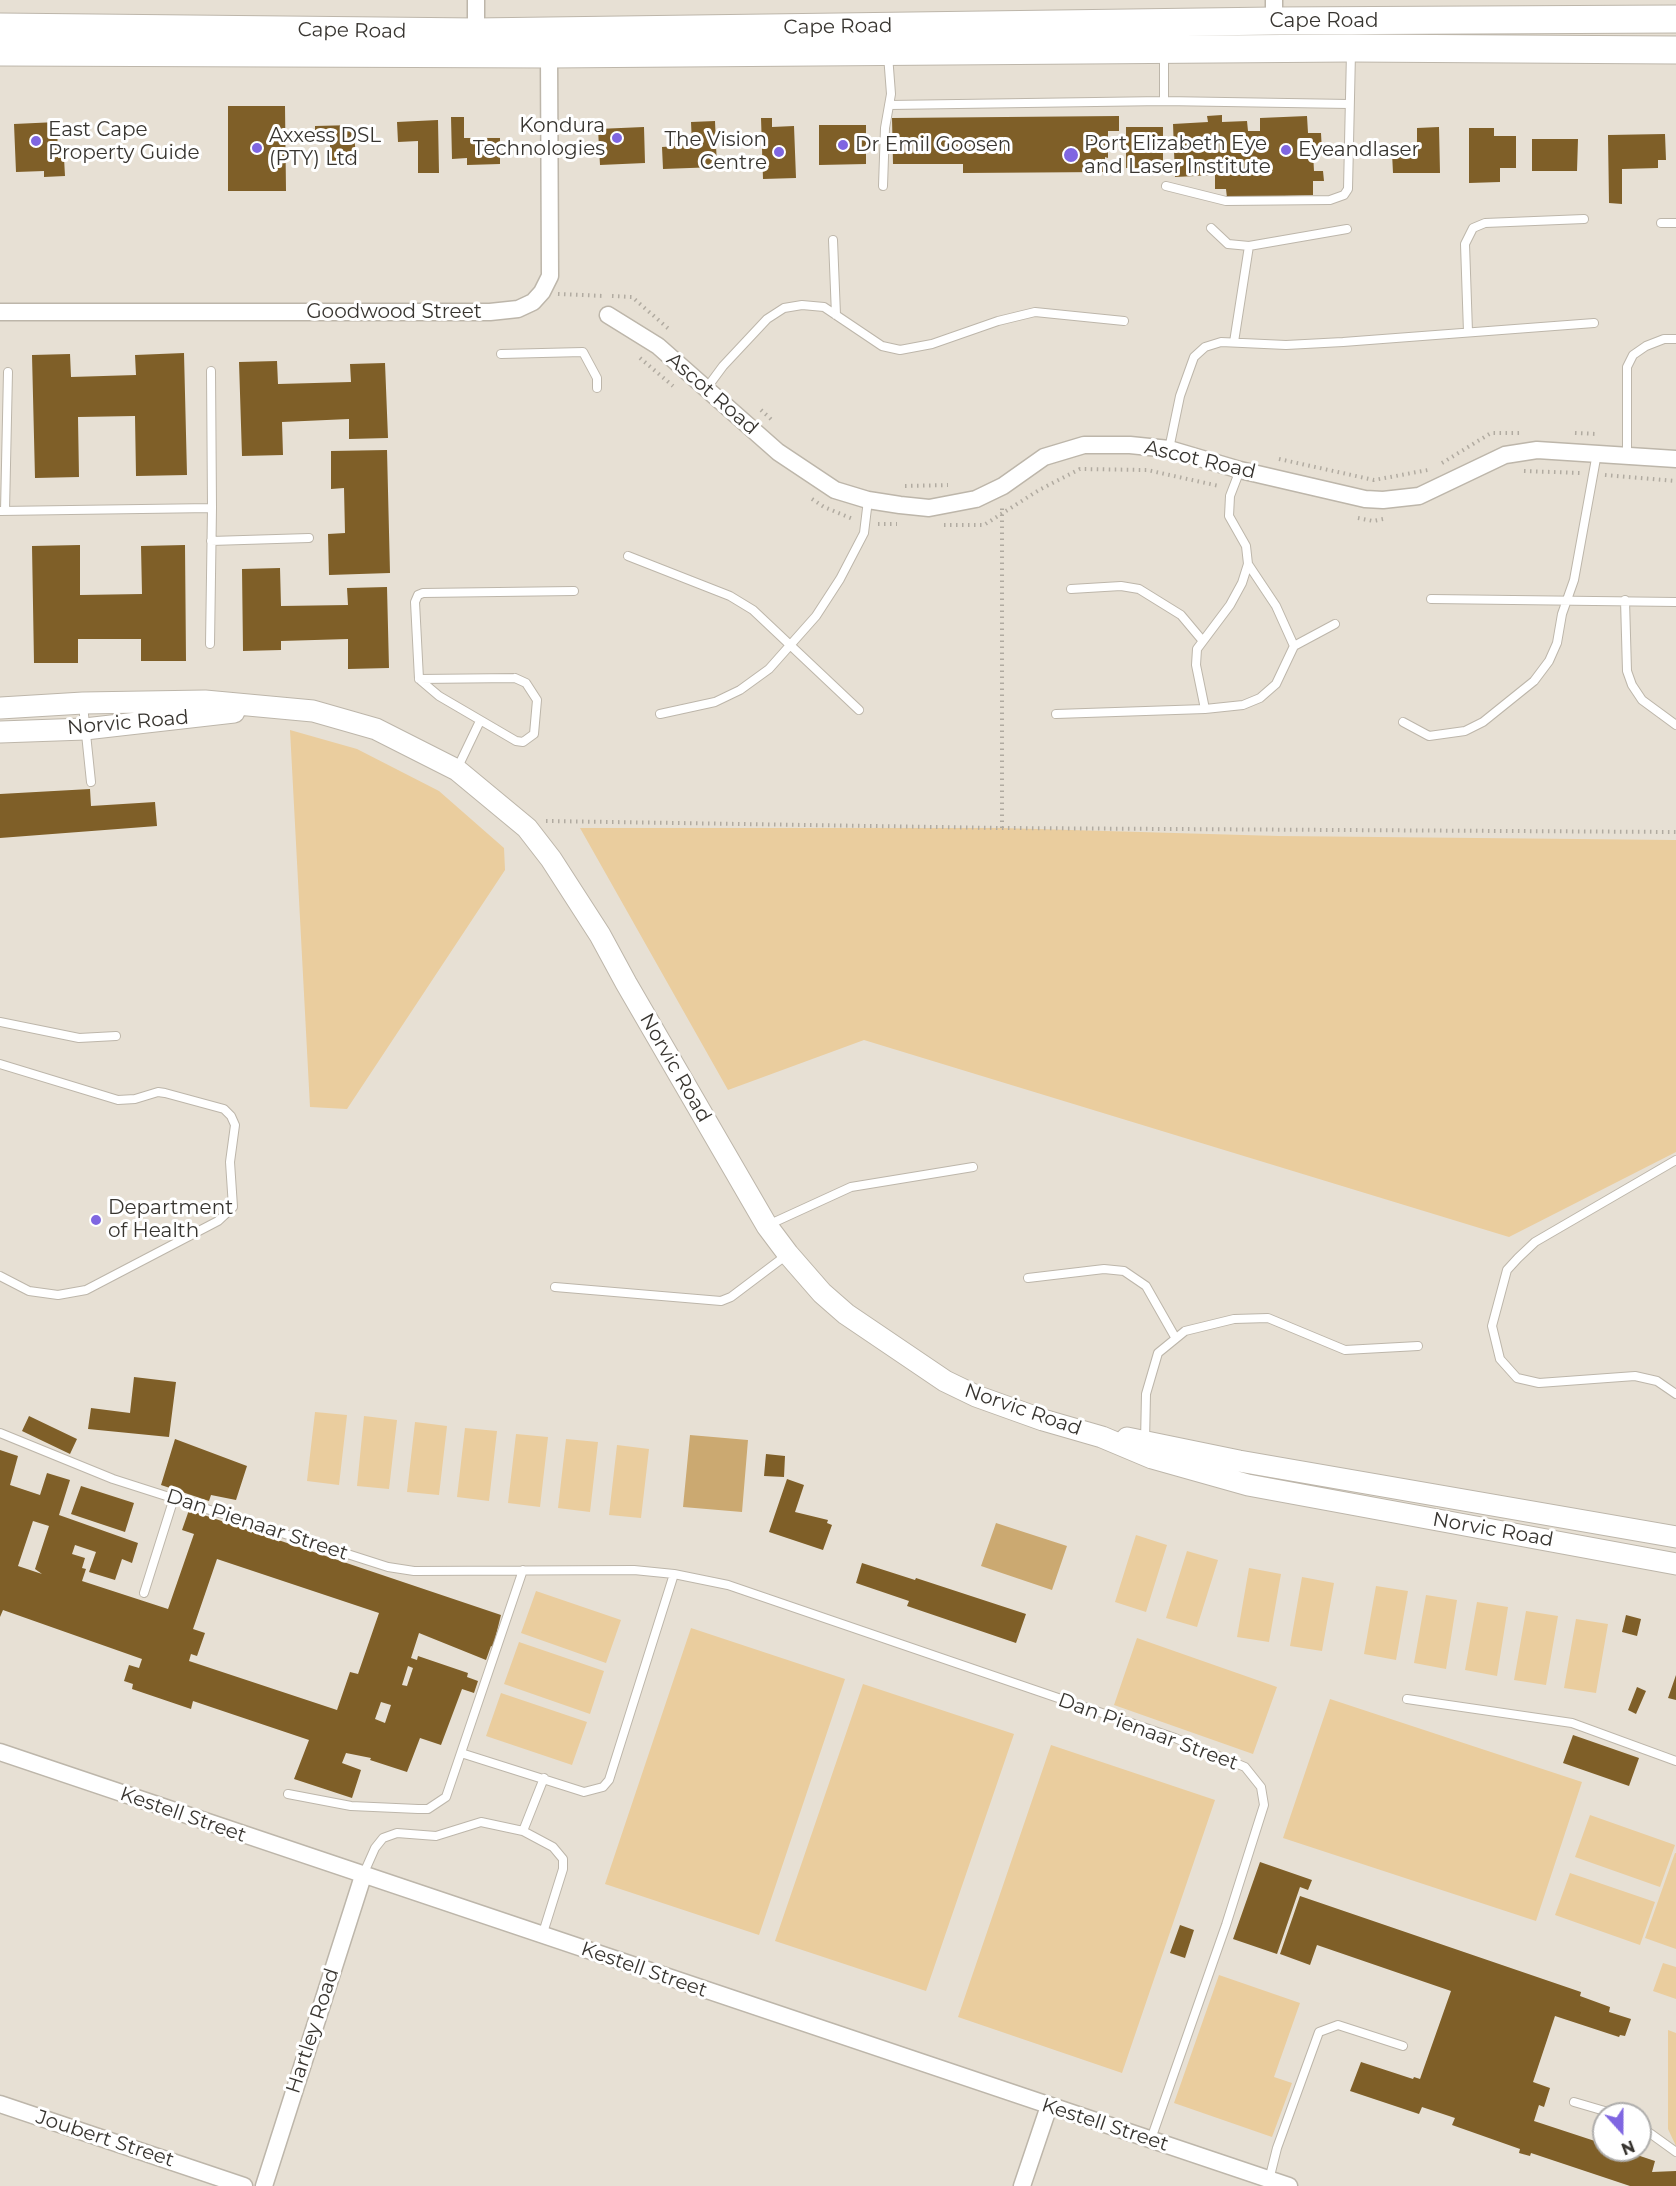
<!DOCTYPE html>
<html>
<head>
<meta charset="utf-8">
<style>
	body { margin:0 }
	#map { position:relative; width:1676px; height:2186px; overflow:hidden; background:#e7e0d4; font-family:Montserrat,sans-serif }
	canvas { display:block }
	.north { position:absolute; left:1592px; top:2102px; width:60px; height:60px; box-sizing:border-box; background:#fff; border:2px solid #afaeac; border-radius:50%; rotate:159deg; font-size:16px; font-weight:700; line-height:24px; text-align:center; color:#383530 }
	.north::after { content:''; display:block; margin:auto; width:21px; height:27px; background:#7f66e1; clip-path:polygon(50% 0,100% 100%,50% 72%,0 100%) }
</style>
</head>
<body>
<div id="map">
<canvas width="1676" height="2186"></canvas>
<div class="north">N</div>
</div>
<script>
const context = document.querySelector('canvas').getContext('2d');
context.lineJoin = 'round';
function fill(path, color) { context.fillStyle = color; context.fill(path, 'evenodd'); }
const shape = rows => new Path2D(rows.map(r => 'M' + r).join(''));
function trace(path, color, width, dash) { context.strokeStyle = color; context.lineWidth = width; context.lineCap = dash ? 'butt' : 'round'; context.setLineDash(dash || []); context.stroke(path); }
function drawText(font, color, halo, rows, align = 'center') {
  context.font = font + ' Montserrat,sans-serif'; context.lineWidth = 6; context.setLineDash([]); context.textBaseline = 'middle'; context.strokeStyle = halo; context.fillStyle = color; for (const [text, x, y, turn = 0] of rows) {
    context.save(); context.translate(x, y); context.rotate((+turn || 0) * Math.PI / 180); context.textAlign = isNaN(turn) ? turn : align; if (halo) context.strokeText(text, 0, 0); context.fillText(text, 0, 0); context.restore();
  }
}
fill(shape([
	[290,730,357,749,439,791,504,848,505,870,347,1109,310,1107],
	[580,828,1002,828,1278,836,1676,840,1676,1152,1509,1237,864,1040,728,1090],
	[315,1412,347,1415,339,1485,307,1481],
	[364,1416,397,1420,389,1489,357,1486],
	[415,1422,447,1426,439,1495,407,1492],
	[465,1428,497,1431,489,1501,457,1497],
	[516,1434,548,1437,540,1507,508,1503],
	[566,1439,598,1442,590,1512,558,1508],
	[617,1445,649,1449,641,1518,609,1515],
	[1136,1535,1167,1545,1146,1612,1115,1602],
	[1187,1551,1218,1560,1197,1627,1166,1618],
	[1249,1568,1281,1574,1269,1642,1237,1637],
	[1302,1577,1334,1583,1322,1651,1290,1646],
	[1376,1586,1408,1591,1396,1660,1364,1654],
	[536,1591,621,1620,606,1663,521,1633],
	[1426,1595,1457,1600,1446,1669,1414,1663],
	[1477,1602,1508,1607,1497,1676,1465,1670],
	[1526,1611,1558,1616,1546,1685,1514,1680],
	[1576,1619,1608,1624,1596,1693,1564,1688],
	[691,1628,845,1679,759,1935,605,1884],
	[1137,1638,1277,1687,1253,1754,1114,1705],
	[519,1642,604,1671,590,1714,504,1684],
	[863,1684,1014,1734,926,1991,775,1941],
	[501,1693,587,1722,572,1765,486,1736],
	[1330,1699,1582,1782,1536,1921,1283,1838],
	[1051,1745,1215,1800,1122,2073,958,2017],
	[1590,1815,1675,1845,1660,1887,1575,1857],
	[1675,1853,1676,1853,1676,1949,1645,1938],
	[1570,1873,1655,1902,1640,1945,1555,1915],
	[1663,1963,1676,1967,1676,1999,1653,1991],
	[1219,1975,1300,2003,1274,2077,1292,2083,1272,2137,1174,2103],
	[1668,2030,1676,2033,1676,2146,1668,2129]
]), '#eacd9e');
fill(shape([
	[690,1435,748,1440,742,1512,683,1507],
	[996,1523,1067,1546,1052,1590,981,1566]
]), '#cba971');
fill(shape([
	[228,106,285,106,286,191,228,191],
	[1222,115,1222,122,1247,121,1248,131,1260,131,1260,118,1307,116,1308,133,1321,133,1322,152,1313,153,1314,171,1323,171,1324,181,1313,181,1313,195,1227,198,1226,189,1215,189,1215,175,1175,177,1173,124,1208,122,1207,116],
	[1119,116,1119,131,1108,131,1108,158,1105,157,1105,172,963,173,963,164,893,164,892,118],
	[451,117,464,117,464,138,500,138,500,164,467,165,467,158,452,159],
	[761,118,772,118,772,127,794,126,796,178,763,179],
	[438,120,439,173,418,173,418,141,398,142,397,122],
	[715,121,717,167,663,169,662,147,692,145,691,122],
	[57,122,58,158,64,158,65,176,44,177,44,171,16,172,14,124],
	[354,125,356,165,330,166,330,143,315,143,315,126],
	[819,125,866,125,866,164,819,165],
	[644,127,645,163,600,165,598,129],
	[1126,127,1163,127,1163,168,1126,168],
	[1439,127,1440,173,1393,173,1392,153,1417,152,1417,128],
	[1469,128,1494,128,1494,136,1516,136,1516,168,1500,168,1500,182,1469,183],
	[1665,134,1666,160,1658,160,1658,168,1622,169,1622,204,1609,203,1608,135],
	[1532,139,1578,139,1577,171,1532,171],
	[184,353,187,475,136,476,135,416,78,417,79,477,35,478,32,355,70,354,71,377,136,375,135,355],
	[277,361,278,384,351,382,350,364,385,363,388,438,349,439,349,419,282,422,283,455,242,456,239,362],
	[387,450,390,573,329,575,328,534,345,533,344,488,331,489,331,451],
	[80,545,80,595,142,594,141,546,185,545,186,661,141,661,141,639,78,639,78,663,34,663,32,546],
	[280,568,281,606,348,605,347,588,387,587,389,668,348,669,348,639,281,641,281,650,243,651,242,569],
	[90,789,91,806,155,802,157,826,0,838,0,794],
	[134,1377,176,1382,169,1437,88,1429,91,1408,130,1413],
	[29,1416,77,1439,70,1454,22,1431],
	[175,1439,247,1466,236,1500,211,1495,209,1501,161,1485],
	[0,1450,18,1456,10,1485,40,1495,47,1473,70,1480,59,1515,138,1543,132,1563,122,1559,115,1580,89,1572,96,1552,75,1545,72,1554,85,1558,82,1568,86,1569,82,1581,168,1609,194,1534,182,1530,189,1510,501,1615,493,1647,491,1646,486,1660,419,1633,411,1658,417,1660,418,1656,468,1673,467,1677,478,1681,474,1693,462,1689,441,1745,420,1738,407,1772,370,1760,371,1758,346,1753,342,1763,361,1770,352,1798,294,1779,309,1740,193,1701,191,1709,132,1689,133,1684,124,1681,129,1665,139,1668,142,1659,3,1610,0,1617],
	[33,1521,49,1526,35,1569,42,1574,18,1566],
	[217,1559,379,1613,358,1674,350,1672,337,1710,189,1661,191,1654,197,1656,205,1633,193,1629],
	[408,1666,413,1668,407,1686,402,1685],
	[381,1702,391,1705,385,1723,375,1719],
	[766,1454,785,1456,784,1477,764,1476],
	[787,1479,804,1485,795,1512,828,1520,827,1523,832,1525,823,1550,769,1532],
	[81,1486,134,1503,125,1532,71,1514],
	[862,1563,915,1580,916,1578,1026,1614,1016,1643,907,1606,909,1601,856,1583],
	[1626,1615,1641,1619,1637,1636,1622,1632],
	[1676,1675,1676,1700,1668,1698],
	[1637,1687,1646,1691,1636,1714,1628,1710],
	[1573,1735,1639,1758,1629,1786,1563,1763],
	[1260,1862,1312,1880,1308,1890,1300,1887,1277,1954,1233,1939],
	[1300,1896,1581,1992,1580,1996,1610,2007,1609,2012,1631,2019,1625,2036,1620,2035,1619,2037,1555,2016,1533,2082,1550,2088,1544,2107,1539,2105,1534,2121,1604,2144,1604,2150,1622,2150,1655,2161,1652,2172,1676,2171,1676,2186,1630,2186,1531,2153,1530,2156,1519,2153,1520,2149,1452,2125,1455,2118,1422,2107,1419,2114,1350,2091,1361,2062,1413,2079,1414,2077,1420,2079,1451,1991,1317,1945,1310,1965,1280,1954],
	[1180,1925,1194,1930,1185,1958,1170,1953]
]), '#7f5f28');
const service = shape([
	[1164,101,1164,54],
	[889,105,1164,101,1349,104],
	[883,186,885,128,891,94,888,55],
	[1166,186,1226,201,1330,200,1344,195,1348,189,1351,52],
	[1661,223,1676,223],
	[1211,228,1228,244,1249,246,1347,229],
	[833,240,836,315],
	[1468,332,1465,244,1473,228,1485,223,1584,219],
	[1234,342,1249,246],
	[501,354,583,352,597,378,597,388],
	[706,389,723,366,767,319,784,308,802,305,824,307,882,346,900,350,932,344,998,321,1035,312,1124,321],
	[1169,449,1180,396,1194,357,1205,347,1221,342,1286,345,1343,342,1594,323],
	[1627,455,1627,367,1633,355,1646,346,1664,339,1676,339],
	[0,511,212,508,211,371],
	[5,511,8,372],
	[211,541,309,538],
	[628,556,730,596,753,610,859,710],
	[1248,564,1276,606,1294,646],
	[1071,589,1121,586,1139,589,1181,615,1202,640],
	[1431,599,1676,602],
	[1625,600,1627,671,1632,685,1642,700,1676,725],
	[210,644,212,508],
	[515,678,526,683,537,700,534,734,523,742,516,741,439,696,419,679,515,678],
	[419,679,415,602,418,595,423,593,574,591],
	[83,705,91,782],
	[1205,709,1196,665,1197,649,1230,605,1242,583,1248,564,1246,546,1229,516,1230,496,1240,470],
	[660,714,715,702,740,690,769,669,816,616,840,579,864,533,868,500],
	[1056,714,1205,709,1243,705,1260,698,1276,684,1294,646,1335,624],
	[1403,722,1429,736,1465,731,1483,722,1534,681,1549,661,1557,643,1562,614,1574,580,1597,453],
	[457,769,480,721],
	[0,1022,79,1038,116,1036],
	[0,1064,118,1100,135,1099,158,1092,165,1093,224,1109,231,1116,235,1125,230,1162,233,1207,218,1221,86,1290,58,1295,29,1291,0,1276],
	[1676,1160,1535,1242,1518,1258,1507,1270,1492,1326,1500,1359,1517,1378,1539,1383,1635,1376,1657,1381,1676,1394],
	[768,1225,851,1187,973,1167],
	[1028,1278,1104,1269,1124,1271,1146,1286,1175,1337],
	[555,1287,721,1301,731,1297,788,1254],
	[0,1433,113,1479,388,1567,414,1571,634,1570,674,1574,728,1585,1175,1738,1245,1767,1261,1787,1264,1805,1226,1925,1151,2139],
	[1145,1442,1146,1394,1158,1353,1185,1331,1234,1319,1268,1318,1345,1350,1418,1346],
	[144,1593,174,1498],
	[1407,1699,1572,1723,1676,1761],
	[461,1753,584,1792,603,1787,609,1780,674,1574],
	[288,1794,351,1806,418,1809,428,1809,446,1797,523,1570],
	[523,1831,544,1778],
	[363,1875,375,1848,383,1838,397,1833,436,1836,481,1822,523,1831,553,1847,563,1859,563,1869,542,1936],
	[1574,2102,1615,2114],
	[1640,2126,1676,2152],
	[1269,2180,1277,2148,1319,2032,1338,2025,1403,2046]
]);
const minor = shape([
	[1274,21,1274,0],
	[476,32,476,0],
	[0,312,490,312,518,309,533,302,542,292,550,276,549,54],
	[608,315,658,346,778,452,835,490,868,500,900,505,929,508,976,499,1003,486,1044,457,1084,445,1130,445,1169,449,1240,470,1365,499,1383,500,1419,496,1505,455,1537,450,1676,459],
	[0,1752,1289,2186],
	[0,2104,244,2186],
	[264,2186,363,1876],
	[1022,2186,1049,2106]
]);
const tertiary = shape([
	[0,708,83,703,205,701,313,711,376,729,457,770,527,828,551,859,600,935,626,983,767,1226,788,1254,822,1293,846,1314,945,1381,976,1396,1043,1420,1102,1437,1152,1458,1248,1485,1676,1564],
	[0,732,85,729,234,712],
	[1127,1438,1239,1461,1676,1537]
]);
const primary = shape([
	[0,27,476,32,1274,21,1676,19],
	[0,52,549,54,1351,48,1676,50]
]);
trace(service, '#bdb6aa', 10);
trace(minor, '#bdb6aa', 19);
trace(tertiary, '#bdb6aa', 23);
trace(primary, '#bdb6aa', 29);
trace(shape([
	[558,294,604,296],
	[612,296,632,297,670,330],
	[640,358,673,386],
	[761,410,773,421],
	[1575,433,1597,434],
	[1279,459,1374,480,1428,470],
	[1442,463,1491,433,1520,433],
	[1524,471,1580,473],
	[1605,475,1676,481],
	[905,486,948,485],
	[812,499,824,507,853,519],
	[1358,518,1373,521,1383,519],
	[878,524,897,524],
	[944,525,984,525,1039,490,1080,469,1147,470,1219,486],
	[546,821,1002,828,1676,832],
	[1002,828,1002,505]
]), '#b1aba1', 4, [1.5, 4.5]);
trace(service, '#fff', 8);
trace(minor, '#fff', 16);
trace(tertiary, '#fff', 21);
trace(primary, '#fff', 27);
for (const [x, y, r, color] of [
	[617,138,6,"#7f66e1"],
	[36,141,6,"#7f66e1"],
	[843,145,6,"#7f66e1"],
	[257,148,6,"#7f66e1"],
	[1286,150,6,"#7f66e1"],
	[779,152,6,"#7f66e1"],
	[1071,155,8,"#7f66e1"],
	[96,1220,6,"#7f66e1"]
]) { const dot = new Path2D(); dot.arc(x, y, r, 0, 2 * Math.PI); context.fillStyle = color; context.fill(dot); trace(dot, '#fff', 2); }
drawText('20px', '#383530', '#fff', [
	["Cape Road",1324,21],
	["Cape Road",838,27,-1],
	["Cape Road",352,31,1],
	["Goodwood Street",394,312],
	["Ascot Road",712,394,41],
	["Ascot Road",1200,460,13],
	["Norvic Road",128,723,-5],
	["Norvic Road",675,1068,60],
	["Norvic Road",1023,1410,19],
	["Dan Pienaar Street",257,1525,18],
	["Norvic Road",1493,1530,10],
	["Dan Pienaar Street",1148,1732,20],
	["Kestell Street",183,1815,19],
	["Kestell Street",644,1970,19],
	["Hartley Road",313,2031,-72],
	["Kestell Street",1105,2125,18],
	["Joubert Street",105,2139,18]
]);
drawText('20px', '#383530', '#fff', [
	["Kondura",605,126,"right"],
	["Technologies",605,149,"right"],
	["East Cape",48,130],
	["Property Guide",48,153],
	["Axxess DSL",269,136],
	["(PTY) Ltd",269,159],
	["The Vision",767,140,"right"],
	["Centre",767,163,"right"],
	["Port Elizabeth Eye",1084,144],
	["and Laser Institute",1084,167],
	["Dr Emil Goosen",855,145],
	["Eyeandlaser",1298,150],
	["Department",108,1208],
	["of Health",108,1231]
], 'left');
</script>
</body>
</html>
